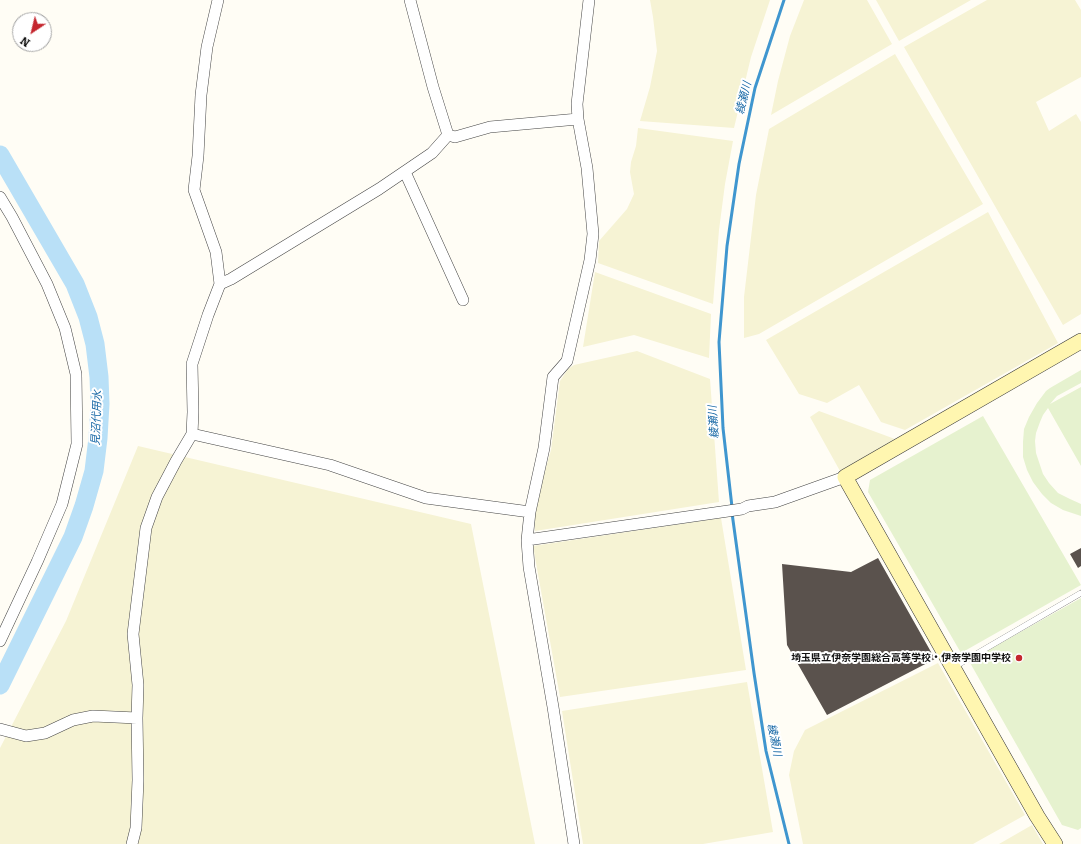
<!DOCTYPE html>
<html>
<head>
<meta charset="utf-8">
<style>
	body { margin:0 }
	#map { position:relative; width:1081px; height:844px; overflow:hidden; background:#fffdf5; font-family:Bitter,serif }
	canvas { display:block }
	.north { position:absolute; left:12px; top:12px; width:40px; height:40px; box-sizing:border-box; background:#fff; border:1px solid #a0a0a0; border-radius:50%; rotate:215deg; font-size:11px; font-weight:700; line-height:16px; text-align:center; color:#111 }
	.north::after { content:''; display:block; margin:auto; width:14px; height:18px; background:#c4262e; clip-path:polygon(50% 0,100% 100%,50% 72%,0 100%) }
</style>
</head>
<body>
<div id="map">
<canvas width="1081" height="844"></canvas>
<div class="north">N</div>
</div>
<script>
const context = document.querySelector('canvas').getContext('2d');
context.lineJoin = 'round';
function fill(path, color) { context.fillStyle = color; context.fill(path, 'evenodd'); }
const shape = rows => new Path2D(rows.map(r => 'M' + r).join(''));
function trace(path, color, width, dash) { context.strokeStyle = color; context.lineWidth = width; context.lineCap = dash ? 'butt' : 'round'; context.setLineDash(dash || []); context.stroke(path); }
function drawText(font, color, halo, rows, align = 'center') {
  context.font = font + ' Bitter,"Noto Sans JP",serif'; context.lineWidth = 4; context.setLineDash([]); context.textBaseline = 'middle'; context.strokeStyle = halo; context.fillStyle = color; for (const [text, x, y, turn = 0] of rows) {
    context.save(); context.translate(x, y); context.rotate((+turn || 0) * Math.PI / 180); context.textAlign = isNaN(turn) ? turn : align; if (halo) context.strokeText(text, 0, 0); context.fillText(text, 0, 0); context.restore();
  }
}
fill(shape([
	[650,0,770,0,751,57,734,128,640,121,650,87,657,51,653,17],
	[804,0,867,0,892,44,771,115,778,81,790,36],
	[876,0,971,0,899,41],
	[987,0,1075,0,1081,10,1081,77,1036,102,1049,131,1076,114,1081,122,1081,314,1063,325,904,47],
	[895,54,983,204,759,334,744,338,744,297,756,195,769,129],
	[638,128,733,141,725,184,719,230,713,304,598,263,599,241,627,209,634,194,630,172,631,162,636,146],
	[988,212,1058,343,905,430,881,422,859,385,827,403,799,394,766,340],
	[595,272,711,314,709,358,634,335,583,347],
	[637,351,710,379,719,502,535,531,534,509,551,450,560,381,568,369,574,365],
	[819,411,895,439,840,471,810,417],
	[138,446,471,524,535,844,0,844,0,748,66,621],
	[721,518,746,670,560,697,533,546],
	[938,663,1025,815,973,844,803,844,789,775,794,751,805,730],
	[747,682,773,832,703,844,583,844,562,711],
	[1032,825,1043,844,999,844]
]), '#f6f3d4');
fill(shape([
	[1081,370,1081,383,1057,396,1050,404,1081,387,1081,466,1048,408,1043,415,1040,422,1036,433,1035,441,1036,453,1043,474,1049,483,1058,493,1070,499,1081,504,1081,516,1063,510,1051,503,1042,494,1033,482,1027,470,1023,457,1023,442,1024,429,1029,417,1037,403,1046,391,1050,388],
	[983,416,1081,585,961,653,868,492,870,480],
	[1081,598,1081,828,1078,830,1062,825,969,661]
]), '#e6f2cf');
trace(shape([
	[732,507,723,428,719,342,727,246,739,164,755,88,784,0],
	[732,513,754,673,766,751,789,844]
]), '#3f96cf', 3);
trace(shape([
	[0,155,75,284,88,317,95,344,99,377,100,404,98,438,94,471,84,506,73,537,0,685]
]), '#b9e0f7', 19);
fill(shape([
	[1081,548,1081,566,1078,568,1070,554],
	[878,558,935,659,827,715,787,645,782,564,851,572]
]), '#5a524d');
const lane = shape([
	[954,667,1081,593]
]);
const street = shape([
	[410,0,433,87,448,135,455,137,490,127,578,119],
	[405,172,463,300],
	[0,197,12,217,47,284,65,328,76,374,77,444,62,504,37,562,0,641],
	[220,284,231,279,379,189,432,153,448,135],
	[192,434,330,465,426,498,530,512,527,540,529,567,553,707,574,844],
	[530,512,544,448,553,377,567,361,590,260,593,234,587,168,578,119,577,104,589,0],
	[527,540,742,509,748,506,775,502,845,477],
	[0,729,26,736,45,733,73,720,93,716,137,718],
	[132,844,136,828,138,780,137,718,138,685,133,634,146,528,157,497,176,461,192,434,193,412,192,364,208,315,220,284,216,252,194,190,198,156,201,95,207,47,218,0]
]);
const secondary = shape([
	[1055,844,1037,816,845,477,1081,341]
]);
trace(lane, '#444', 6);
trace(street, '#444', 12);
trace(secondary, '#333', 16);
trace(lane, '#fff', 5.5);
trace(street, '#fff', 11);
trace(secondary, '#fff6b0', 15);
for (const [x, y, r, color] of [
	[1019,658,4,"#c4262e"]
]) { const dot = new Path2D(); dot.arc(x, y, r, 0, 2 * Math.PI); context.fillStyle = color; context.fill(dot); trace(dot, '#fff', 1.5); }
drawText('bold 10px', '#111', '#fff', [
	["埼玉県立伊奈学園総合高等学校・伊奈学園中学校",1011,658]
], 'right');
drawText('italic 11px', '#1768a6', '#fff', [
	["綾瀬川",744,98,-76],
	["見沼代用水",97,418,-88],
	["綾瀬川",714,422,-94],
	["綾瀬川",774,740,79]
]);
</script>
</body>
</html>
